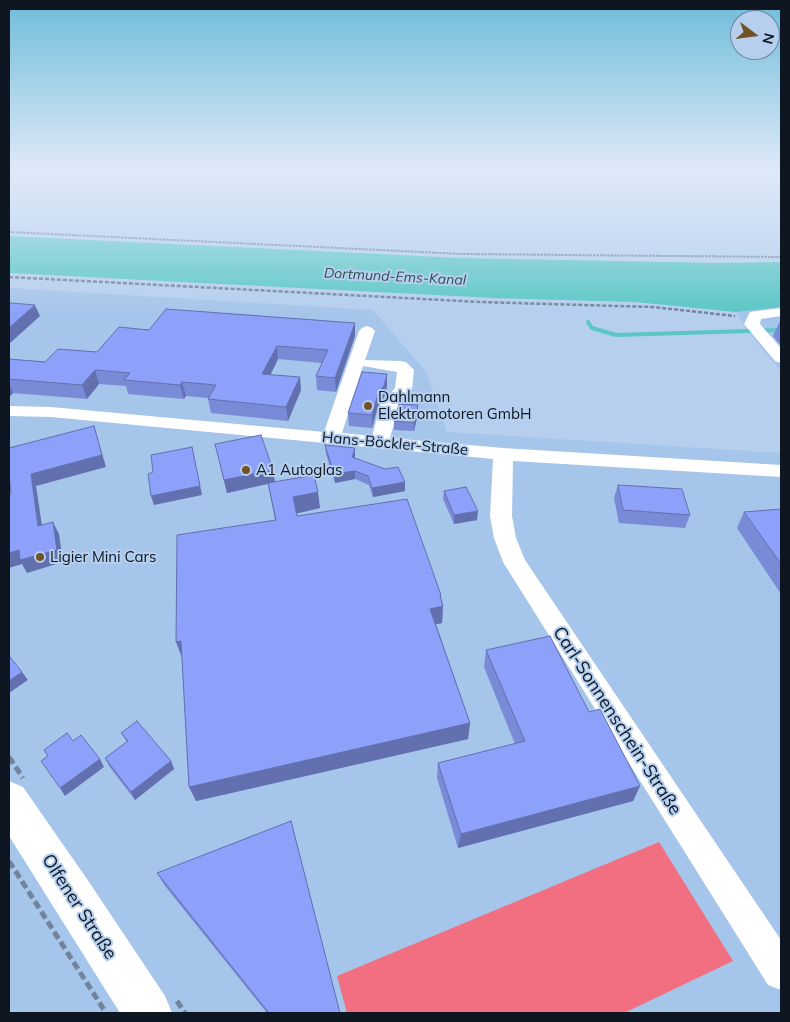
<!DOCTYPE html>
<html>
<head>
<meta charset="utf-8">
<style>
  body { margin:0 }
  #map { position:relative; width:790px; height:1022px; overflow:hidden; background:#b6cfef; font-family:Mulish,sans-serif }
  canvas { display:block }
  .frame { position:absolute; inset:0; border:10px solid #0d1621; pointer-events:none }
  .north { position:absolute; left:730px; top:10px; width:50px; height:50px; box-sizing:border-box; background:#b6cfef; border:1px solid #72859d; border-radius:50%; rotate:105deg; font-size:14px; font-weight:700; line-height:20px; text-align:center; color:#0d1621 }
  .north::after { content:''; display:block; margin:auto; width:18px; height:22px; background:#725328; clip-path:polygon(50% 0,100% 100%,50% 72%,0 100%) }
</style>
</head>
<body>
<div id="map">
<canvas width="790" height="1022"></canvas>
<div class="frame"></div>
<div class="north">N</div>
</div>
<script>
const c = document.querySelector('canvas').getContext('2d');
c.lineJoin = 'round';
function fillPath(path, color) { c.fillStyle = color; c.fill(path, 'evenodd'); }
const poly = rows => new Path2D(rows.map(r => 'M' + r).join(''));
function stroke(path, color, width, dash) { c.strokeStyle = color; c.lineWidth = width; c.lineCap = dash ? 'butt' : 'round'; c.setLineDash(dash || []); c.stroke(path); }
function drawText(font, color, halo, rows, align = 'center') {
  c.font = font + ' Mulish,sans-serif'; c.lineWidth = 4; c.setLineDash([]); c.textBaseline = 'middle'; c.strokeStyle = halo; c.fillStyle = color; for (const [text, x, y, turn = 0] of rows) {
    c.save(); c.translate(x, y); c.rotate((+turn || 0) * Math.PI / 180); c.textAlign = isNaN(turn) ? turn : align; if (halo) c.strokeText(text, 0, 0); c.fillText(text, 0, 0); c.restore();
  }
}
const built = poly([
  [9,288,373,310,426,372,447,432,781,453,781,1013,9,1013],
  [781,307,781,371,748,332,736,312]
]);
const green = poly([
  [659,842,733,961,624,1013,347,1013,337,976]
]);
const water = poly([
  [9,236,461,258,718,263,781,262,781,307,736,312,635,302,493,298,9,273]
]);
const stream = poly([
  [588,322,592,328,616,335,781,330]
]);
const pathFar2 = poly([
  [9,232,462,254,781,257]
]);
const pathFar1 = poly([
  [9,277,480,302,653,307,735,316]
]);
const path = poly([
  [9,757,23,778],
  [9,861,106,1013],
  [177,1001,185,1013]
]);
const minor = poly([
  [781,308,781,316,761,319,760,324,781,348,781,363,775,361,744,324,750,312,781,308],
  [367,326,372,328,375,331,365,360,400,361,406,362,414,370,412,389,399,405,390,438,503,448,781,465,781,477,513,461,512,516,516,538,525,560,781,940,781,990,768,985,503,562,494,538,490,516,493,459,51,417,9,416,9,406,51,407,324,432,359,331,362,328,367,326],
  [363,366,397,372,395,388,381,404,372,436,342,433,363,366]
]);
const major = poly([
  [9,781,23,787,87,879,165,996,172,1013,120,1013,9,836,9,781]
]);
const wall = poly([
  [780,321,781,321,781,346,773,336],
  [149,330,355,336,336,392,317,390,316,376,322,363,278,359,270,375,301,390,288,421,211,413,208,399,208,398,186,396,184,399,128,394,126,386,99,384,87,399,13,393,9,397,9,359,45,362,97,352],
  [387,386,384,398,379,403,372,428,349,426,348,413],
  [418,405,418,413,414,431,394,430,394,421],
  [215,444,275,482,320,508,296,513,297,516,441,595,441,600,443,606,442,623,436,624,470,723,468,739,196,801,275,520,268,484,227,493],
  [325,445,355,456,355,458,405,491,373,497,369,485,355,479,335,483,326,454],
  [618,485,690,515,685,528,619,523,614,498],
  [444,491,477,520,454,524,443,499],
  [781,509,781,594,737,528,744,512],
  [486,650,589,712,640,786,633,801,458,848,437,778,438,763,515,744,484,667],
  [121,733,171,761,174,769,135,800,109,766,105,758,127,742],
  [291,821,340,1013,267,1013,165,886,157,873]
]);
const shadedWall = poly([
  [35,305,40,316,9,344,9,328],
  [355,323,355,336,336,392,335,378],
  [277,346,278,359,264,388,262,374],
  [95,370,99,384,87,399,82,385],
  [387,374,387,386,384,398,379,403,372,428,372,415,379,391],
  [300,377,301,390,288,421,286,407],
  [182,382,186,396,184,399,180,385],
  [9,383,13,393,9,397],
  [418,405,418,413,414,431,414,423],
  [94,426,106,467,36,486,44,539,38,526,31,474],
  [355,448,355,456,352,466,352,457],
  [194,456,202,495,154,505,151,496],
  [273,470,275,482,227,493,224,480],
  [355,471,355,479,335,483,334,474],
  [405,482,405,491,373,497,372,488],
  [318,492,320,508,295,514,293,497],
  [478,511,477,520,454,524,454,515],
  [53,522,59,534,63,562,27,573,22,564,9,568,9,553],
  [440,595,441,595,440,607,443,606,442,623,429,626,430,609],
  [181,641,182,658,176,642],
  [22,672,28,680,9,693,9,681],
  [470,723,468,739,196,801,189,787],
  [100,759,104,767,65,796,60,788],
  [171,761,174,769,135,800,131,792],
  [640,786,633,801,458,848,461,834]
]);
const building = poly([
  [11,303,35,305,9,328,9,305,11,303],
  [166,309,355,323,335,378,316,376,328,350,277,346,262,374,300,377,286,407,208,399,216,385,182,382,180,385,124,380,130,373,95,370,82,385,9,379,9,359,45,362,58,349,97,352,119,327,149,330,166,309],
  [362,372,387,374,384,386,379,391,372,415,348,413,362,372],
  [399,404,418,405,414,423,394,421,399,404],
  [94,426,102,455,31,474,38,526,53,522,57,550,20,560,19,550,9,553,9,495,11,494,9,473,9,448,94,426],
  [261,435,273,470,224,480,215,444,261,435],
  [325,445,355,448,352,457,385,469,398,467,405,482,372,488,368,476,355,471,334,474,325,445],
  [192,447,200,486,151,496,148,474,153,472,151,455,192,447],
  [314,475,318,492,293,497,297,516,407,499,441,595,440,595,443,606,430,609,470,723,189,787,181,641,176,642,177,535,276,520,268,483,314,475],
  [618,485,682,489,690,515,623,510,618,485],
  [466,487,478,511,454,515,444,491,466,487],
  [781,509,781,564,744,512,781,509],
  [550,636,589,712,600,709,640,786,461,834,438,763,525,741,486,650,550,636],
  [10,657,22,672,9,681,9,658,10,657],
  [137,721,171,761,131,792,105,758,128,741,121,733,137,721],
  [67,733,73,741,81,735,100,759,60,788,41,761,48,756,44,750,67,733],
  [291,821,340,1013,269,1013,157,873,291,821]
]);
const markers = [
  [368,406,5,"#725328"],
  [246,470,5,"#725328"],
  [40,557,5,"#725328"]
];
const farWaternames = [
  ["Dortmund-Ems-Kanal",395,277,3]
];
const poiNames = [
  ["Dahlmann",378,397],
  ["Elektromotoren GmbH",378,414],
  ["A1 Autoglas",256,470],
  ["Ligier Mini Cars",50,557]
];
const streetNames = [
  ["Hans-Böckler-Straße",395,444,5]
];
const nearStreetnames = [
  ["Carl-Sonnenschein-Straße",617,721,57],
  ["Olfener Straße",79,907,57]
];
fillPath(built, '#a6c5ea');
fillPath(green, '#f26f81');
fillPath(water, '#5ac7c5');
stroke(stream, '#5ac7c5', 4);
stroke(pathFar2, '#72849c', 2, [2.5, 1]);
stroke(pathFar1, '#72849c', 2.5, [4, 2]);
stroke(path, '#72849c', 5, [8, 4]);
fillPath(minor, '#fff');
fillPath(major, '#fff');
fillPath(wall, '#798ad7');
fillPath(shadedWall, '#6370af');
fillPath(building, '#8da0fa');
stroke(building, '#6370af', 1);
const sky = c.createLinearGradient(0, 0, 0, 314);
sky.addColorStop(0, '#6fbcda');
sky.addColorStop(0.54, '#dee9f8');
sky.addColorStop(1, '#dee9f800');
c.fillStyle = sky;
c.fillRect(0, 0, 790, 314);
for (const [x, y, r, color] of markers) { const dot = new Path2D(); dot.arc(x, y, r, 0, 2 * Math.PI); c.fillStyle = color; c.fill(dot); stroke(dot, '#b6cfef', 2); }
drawText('italic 14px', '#2e4f4f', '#b6cfef', farWaternames);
drawText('15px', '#0d1621', '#b6cfef', poiNames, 'left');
drawText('15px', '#0d1621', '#b6cfef', streetNames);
drawText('18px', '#0d1621', '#b6cfef', nearStreetnames);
</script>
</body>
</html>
